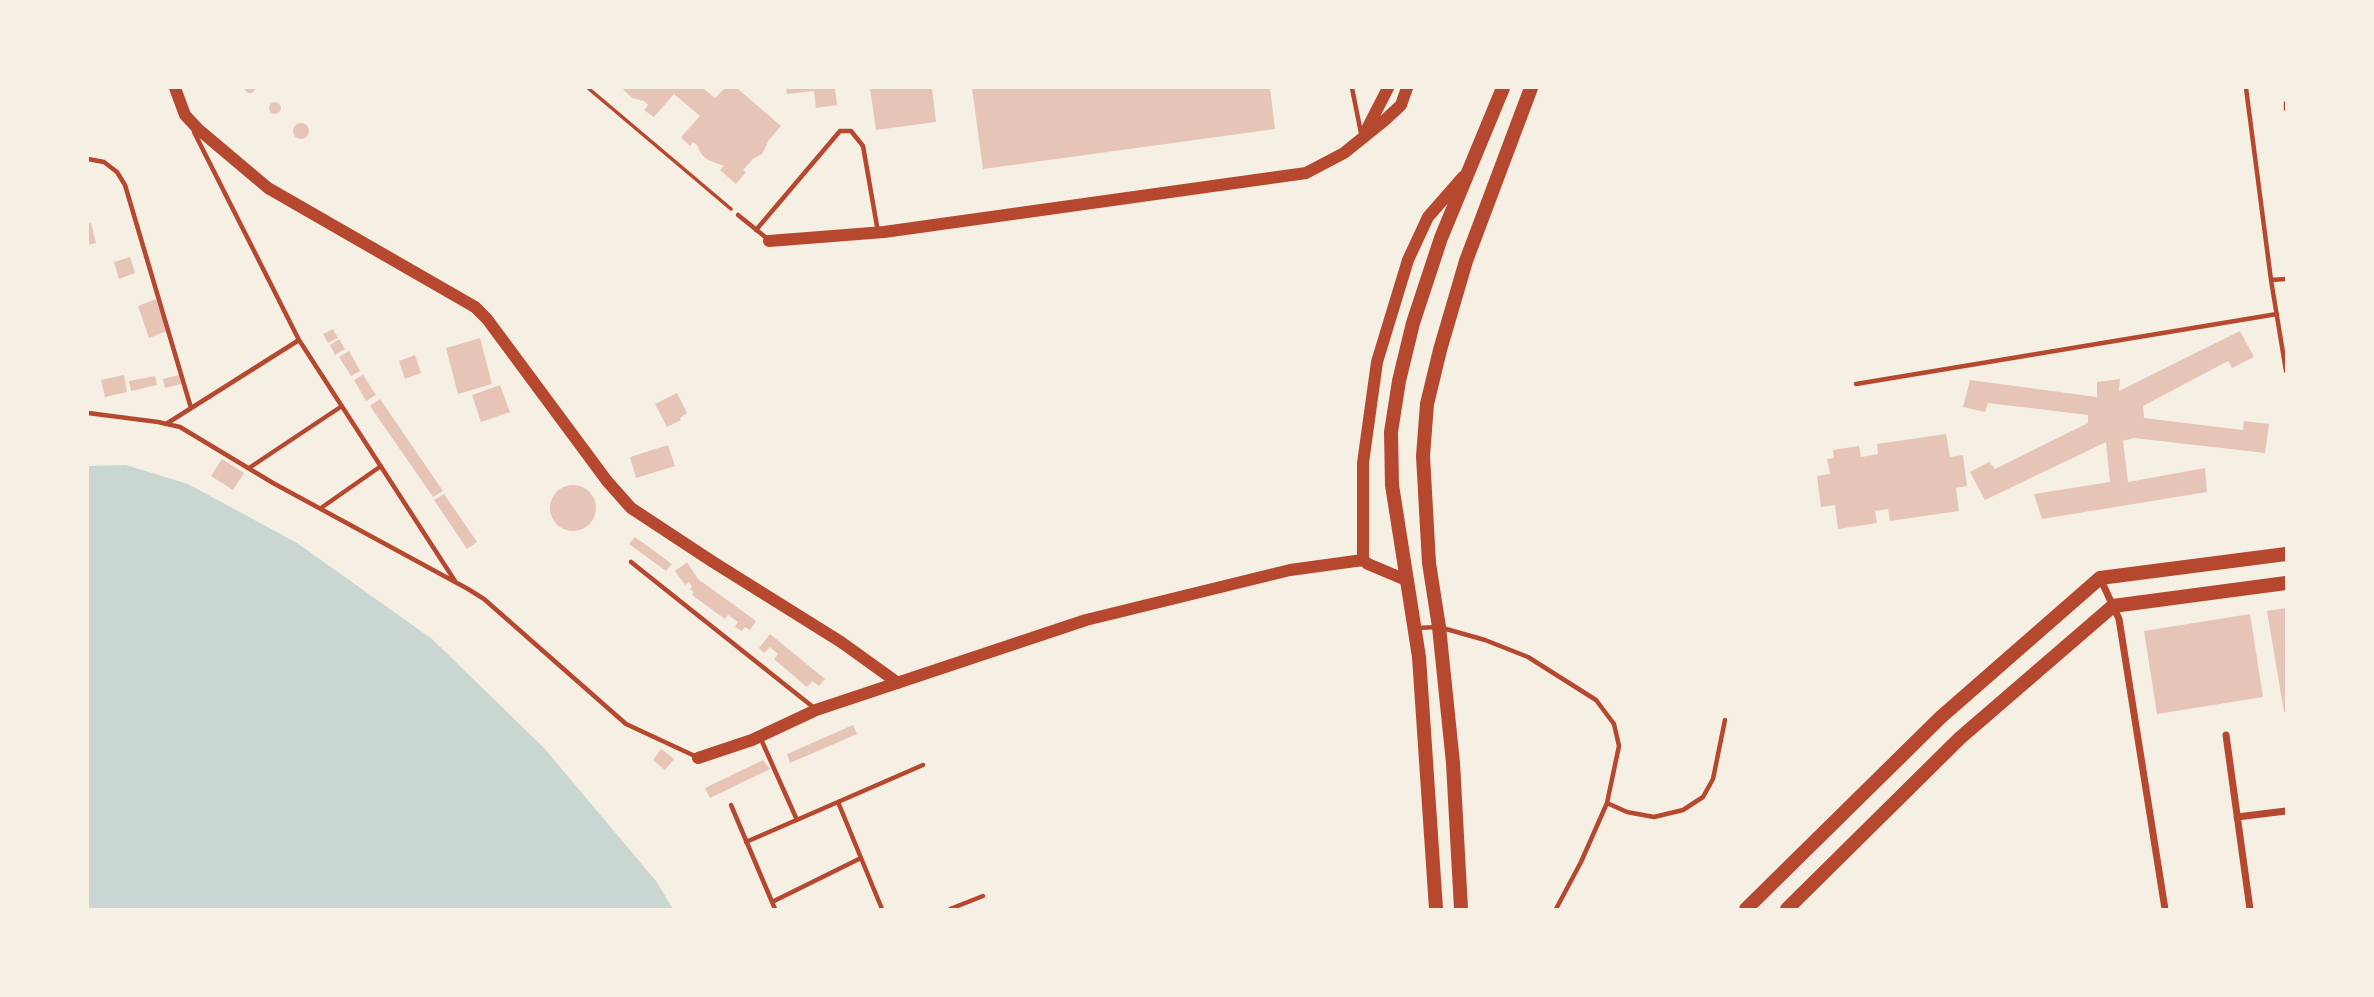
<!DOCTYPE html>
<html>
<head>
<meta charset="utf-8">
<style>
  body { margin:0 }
  #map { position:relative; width:2374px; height:997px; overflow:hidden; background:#f6efe4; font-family:"Source Serif 4",serif }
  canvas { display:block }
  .frame { position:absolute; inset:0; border:89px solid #f6efe4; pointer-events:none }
</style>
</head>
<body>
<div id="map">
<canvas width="2374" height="997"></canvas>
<div class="frame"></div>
</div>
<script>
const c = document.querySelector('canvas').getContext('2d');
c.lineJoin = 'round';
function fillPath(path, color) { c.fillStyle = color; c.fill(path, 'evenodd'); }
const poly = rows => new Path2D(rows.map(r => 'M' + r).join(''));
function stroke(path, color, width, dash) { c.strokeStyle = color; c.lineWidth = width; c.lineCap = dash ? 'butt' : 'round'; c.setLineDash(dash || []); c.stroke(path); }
const water = poly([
  [126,465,188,484,297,543,432,639,544,748,656,881,673,909,88,909,88,466]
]);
const building = poly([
  [243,88,257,88,252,93,248,93],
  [622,88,703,88,715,98,725,88,737,88,781,126,769,140,762,154,753,159,743,170,746,172,736,184,720,170,724,166,708,160,702,155,697,145,693,142,690,146,681,137,700,116,674,94,654,117,644,110,648,105,644,101,632,98],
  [786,88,835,88,837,105,816,108,814,91,787,94],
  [870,88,932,88,936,122,876,130],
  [972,88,1270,88,1275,129,983,169],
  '269 108a6 6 0 1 1 12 0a6 6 0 1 1-12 0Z',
  '293 131a8 8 0 1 1 16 0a8 8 0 1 1-16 0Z',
  [91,223,96,243,88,245,88,224],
  [130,257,135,273,119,279,114,262],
  [156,299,167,331,149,338,138,306],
  [333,329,338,338,328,343,323,334],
  [2240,331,2254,357,2232,368,2228,361,2143,406,2144,418,2243,430,2244,421,2269,424,2265,453,2134,438,2123,441,2128,482,2205,468,2207,492,2042,519,2034,494,2110,482,2106,442,1985,500,1970,472,1989,462,1995,469,2088,423,2088,415,1988,403,1985,412,1963,407,1970,380,2097,397,2097,382,2120,379,2119,391],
  [480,338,492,384,458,394,446,348],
  [339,339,345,349,335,355,330,345],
  [349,351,360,371,351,376,339,357],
  [415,355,421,373,405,379,399,361],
  [124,375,127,392,105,397,101,380],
  [179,375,181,384,165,388,163,379],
  [363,375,376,395,366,401,354,380],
  [155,376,157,385,131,391,129,381],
  [500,385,510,412,481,422,472,395],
  [677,393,687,413,680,418,681,420,667,427,655,404],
  [380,399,443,491,433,497,370,406],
  [1946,434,1950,457,1963,455,1967,486,1956,488,1959,511,1890,521,1888,509,1875,511,1877,523,1838,529,1835,505,1821,507,1817,476,1830,474,1827,459,1834,458,1833,450,1859,446,1861,457,1878,454,1877,444],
  [668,445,675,466,636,478,630,457],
  [222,459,244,473,233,490,211,476],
  '550 508a23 23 0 1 1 46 0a23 23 0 1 1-46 0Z',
  [444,494,477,542,467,549,434,500],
  [635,537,672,564,666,571,629,544],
  [687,562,698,579,756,621,750,630,745,627,742,631,735,627,738,622,728,615,725,619,692,595,694,592,690,589,692,587,689,582,685,585,675,571],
  [2286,608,2286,712,2284,712,2267,611],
  [2250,614,2263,697,2157,714,2144,631],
  [770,634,825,679,819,686,812,681,807,687,774,659,778,654,770,647,764,653,759,648],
  [853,725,857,734,790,763,787,754],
  [661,749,674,759,665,770,653,760],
  [763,760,770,769,710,798,705,788]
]);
const path = poly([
  [588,88,731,209]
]);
const service = poly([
  [1352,88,1361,133],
  [2246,88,2271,280,2286,371],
  [2286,103,2286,109],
  [194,132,299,340,455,581],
  [88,159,104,162,117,172,125,185,191,408],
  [738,215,769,240],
  [756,230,840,131,851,131,863,146,878,232],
  [2271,280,2286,279],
  [1856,384,2277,314],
  [88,413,158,422,180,427,273,483,468,589,484,599,626,724,697,757],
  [166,424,299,340],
  [249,468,342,406],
  [321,508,381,466],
  [631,562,813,707],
  [1416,628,1439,627,1485,640,1528,657,1596,700,1614,724,1619,746,1607,803,1581,862,1556,909],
  [760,737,797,820],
  [838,802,882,909],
  [1607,803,1627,812,1654,817,1683,810,1703,797,1713,779,1725,720],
  [731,805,775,909],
  [746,842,923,765],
  [772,902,861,858],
  [950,909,983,896]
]);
const minor = poly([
  [2100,578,2119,619,2165,909],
  [2226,735,2250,909],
  [2237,817,2286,811]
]);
const tertiary = poly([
  [175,88,185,115,198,129,268,188,475,307,487,319,607,481,631,508,713,562,841,642,898,683],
  [1366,131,1388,88],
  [769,241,884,232,1306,173,1344,153,1385,120,1401,105,1407,88],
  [1406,580,1368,564,1363,560,1363,463,1377,362,1408,260,1428,217,1463,177],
  [698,758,752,740,816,710,1086,620,1290,570,1363,560]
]);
const secondary = poly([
  [1746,909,1941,717,2100,578,2286,554],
  [1787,909,1960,738,2113,606,2286,583]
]);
const primary = poly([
  [1436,909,1419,657,1392,485,1391,432,1399,381,1413,323,1441,238,1503,88],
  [1461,909,1453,763,1439,627,1429,563,1423,456,1427,404,1440,350,1466,261,1531,88]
]);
fillPath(water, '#c9d6d2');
fillPath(building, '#e6c5b7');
stroke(path, '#b5482f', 3.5);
stroke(service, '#b5482f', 4.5);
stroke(minor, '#b5482f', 7);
stroke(tertiary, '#b5482f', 12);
stroke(secondary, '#b5482f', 14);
stroke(primary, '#b5482f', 14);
</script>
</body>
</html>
